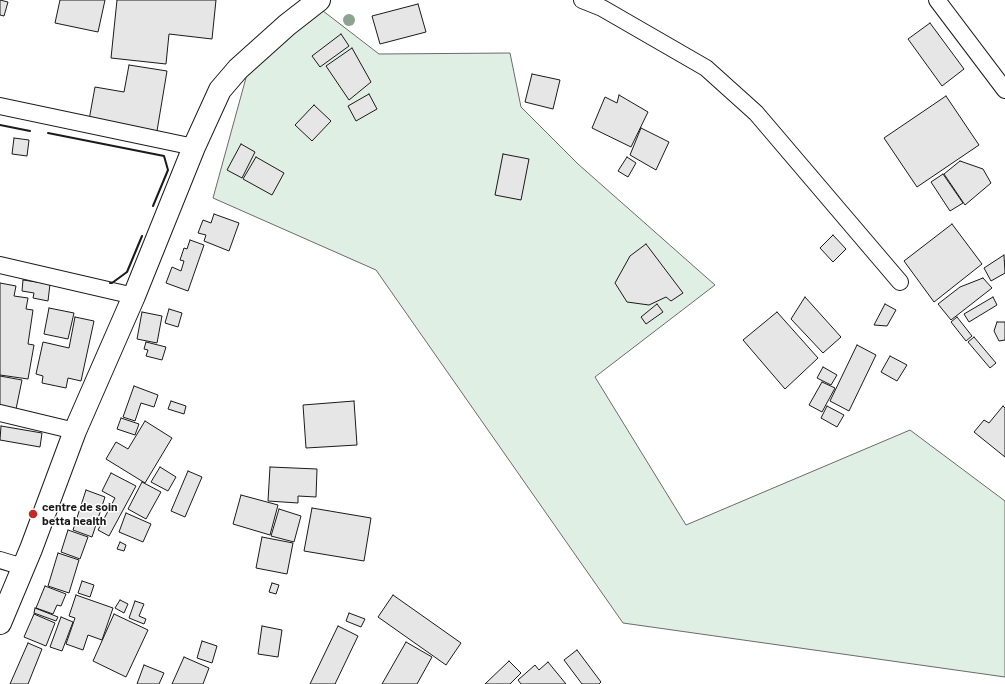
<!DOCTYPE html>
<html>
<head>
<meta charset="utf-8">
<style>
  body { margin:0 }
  canvas { display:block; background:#fff }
</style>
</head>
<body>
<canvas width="1005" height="684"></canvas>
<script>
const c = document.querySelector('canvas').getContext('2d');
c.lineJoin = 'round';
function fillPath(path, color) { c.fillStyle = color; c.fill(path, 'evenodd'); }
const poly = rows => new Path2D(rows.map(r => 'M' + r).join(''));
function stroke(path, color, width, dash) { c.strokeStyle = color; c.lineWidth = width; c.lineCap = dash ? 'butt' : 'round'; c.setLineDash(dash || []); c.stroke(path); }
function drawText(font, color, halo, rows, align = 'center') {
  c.font = font + ' Barlow,sans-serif'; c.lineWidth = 3; c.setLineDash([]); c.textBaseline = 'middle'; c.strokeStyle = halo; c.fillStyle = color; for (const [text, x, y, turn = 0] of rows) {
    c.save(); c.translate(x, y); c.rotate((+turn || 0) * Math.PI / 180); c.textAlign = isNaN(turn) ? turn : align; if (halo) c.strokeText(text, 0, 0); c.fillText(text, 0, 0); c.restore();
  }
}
const green = poly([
  [314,4,379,54,510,53,521,107,578,164,715,285,595,377,686,525,910,430,1005,501,1005,677,623,623,376,270,213,198,255,45,314,4]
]);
const building = poly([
  [0,0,8,2,4,16,0,15,0,0],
  [60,0,105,0,98,32,55,23,60,0],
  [117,0,216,0,212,39,169,34,166,64,111,58,117,0],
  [418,4,426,32,380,44,372,16,418,4],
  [930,23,964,69,942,86,908,39,930,23],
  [341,34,349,46,320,67,312,56,341,34],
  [352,48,371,82,349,100,326,66,352,48],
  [129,65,167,71,157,131,89,120,95,87,124,92,129,65],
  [532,74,560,80,553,109,525,102,532,74],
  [369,94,377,109,356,121,348,106,369,94],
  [619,95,648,112,631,147,592,128,605,97,617,103,619,95],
  [946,96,979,145,917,187,884,138,946,96],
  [314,105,331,121,312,141,295,125,314,105],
  [641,128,669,142,656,170,630,155,641,128],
  [14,138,29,140,27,156,12,154,14,138],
  [241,144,255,152,242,178,227,170,241,144],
  [503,154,529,159,521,200,495,195,503,154],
  [256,157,284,173,272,195,243,179,256,157],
  [627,157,636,163,628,177,618,171,627,157],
  [960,161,983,169,991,183,965,205,944,174,960,161],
  [943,174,963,203,950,211,931,182,943,174],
  [214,214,239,223,229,251,204,241,206,235,198,233,203,220,211,223,214,214],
  [952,224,982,264,934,302,904,261,952,224],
  [833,235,846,249,833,262,820,248,833,235],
  [190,240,204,245,188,291,166,283,172,267,181,271,184,261,180,260,184,248,187,249,190,240],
  [646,244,683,293,671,301,666,297,649,305,627,302,615,283,630,256,646,244],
  [1004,255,1005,273,991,281,984,268,1004,255],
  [983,278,992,288,951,320,938,304,960,287,983,278],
  [23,280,50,284,48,301,33,298,34,293,22,291,23,280],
  [0,283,16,286,14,296,28,298,26,309,33,310,28,344,34,345,28,379,0,375,0,283],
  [805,297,841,337,823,353,791,319,805,297],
  [993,297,997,305,969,322,964,314,993,297],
  [657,304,663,312,646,324,641,317,657,304],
  [885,304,896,310,887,326,874,325,885,304],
  [49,308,74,313,68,339,44,334,49,308],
  [169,309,182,313,178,327,165,323,169,309],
  [142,312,162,316,157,343,137,339,142,312],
  [777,312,818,358,785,389,743,340,777,312],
  [75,317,94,321,81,381,68,378,66,388,42,383,43,376,36,374,43,342,69,348,75,317],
  [957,317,972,336,966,341,951,322,957,317],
  [997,322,1005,322,1005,340,999,341,994,331,997,322],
  [974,337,996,363,990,368,968,342,974,337],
  [146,342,166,347,162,360,146,356,148,350,144,349,146,342],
  [857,345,876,355,849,411,830,401,857,345],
  [890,356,907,365,897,381,881,372,890,356],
  [823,367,837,375,831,385,817,378,823,367],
  [0,376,22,380,15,414,0,410,0,376],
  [822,382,835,388,822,412,809,405,822,382],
  [134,386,158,395,154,407,141,403,135,421,123,417,134,386],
  [171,401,186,406,184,414,168,409,171,401],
  [354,401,357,445,306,448,303,405,354,401],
  [827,406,844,415,837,427,821,418,827,406],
  [1003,406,1005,408,1005,457,974,432,984,420,989,423,1003,406],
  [121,418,139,424,135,435,117,429,121,418],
  [145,421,172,438,145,483,106,459,116,442,128,449,145,421],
  [1,426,42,433,40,447,0,440,1,426],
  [160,467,176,477,168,491,151,482,160,467],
  [270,467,317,469,316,497,298,496,298,503,268,501,270,467],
  [188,471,202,477,185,517,171,511,188,471],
  [111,473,136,486,109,536,98,530,115,498,102,491,111,473],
  [142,482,161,492,146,519,128,509,142,482],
  [86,490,105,497,92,537,73,530,86,490],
  [241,495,278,505,270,535,233,524,241,495],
  [312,508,371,518,364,561,304,551,312,508],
  [279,509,301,516,294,542,271,536,279,509],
  [126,513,151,524,143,542,119,532,126,513],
  [68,530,88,537,80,559,61,552,68,530],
  [262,537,293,543,287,574,256,568,262,537],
  [120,542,126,545,124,551,117,549,120,542],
  [58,553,79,560,69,593,48,586,58,553],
  [82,581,94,585,90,597,78,593,82,581],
  [272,583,279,585,276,594,269,592,272,583],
  [45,586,66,594,61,606,57,605,53,614,36,608,45,586],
  [76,595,113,608,102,640,88,635,83,650,66,644,75,618,69,616,76,595],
  [393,595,461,643,446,665,378,617,393,595],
  [120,600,128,604,124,613,115,608,120,600],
  [135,601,144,604,139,616,146,619,144,624,129,618,135,601],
  [35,608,58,617,56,621,34,613,35,608],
  [349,613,365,619,361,627,346,621,349,613],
  [34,614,55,623,46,646,24,637,34,614],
  [114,614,148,630,126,677,93,661,114,614],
  [61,617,73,622,62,651,50,647,61,617],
  [262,626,282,630,278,657,258,654,262,626],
  [338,626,358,636,335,684,310,684,338,626],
  [202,641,217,646,212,663,197,658,202,641],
  [406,642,432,657,417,684,382,684,406,642],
  [28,643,42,649,28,684,10,684,28,643],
  [577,650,601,682,599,684,582,684,564,660,577,650],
  [184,657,209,668,203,684,172,684,184,657],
  [509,661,521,673,510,684,485,684,509,661],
  [548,662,566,684,521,684,518,680,535,665,539,670,548,662],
  [144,665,164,673,159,684,137,684,144,665]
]);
const street = poly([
  [582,0,602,8,706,68,756,113,900,282],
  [937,0,1005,90],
  [0,106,194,147],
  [0,265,134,296],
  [0,413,75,431],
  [0,560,23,567]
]);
const secondary = poly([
  [0,623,31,549,75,431,134,296,194,147,220,90,238,69,287,25,319,0]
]);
const wall = poly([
  [0,125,30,131],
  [48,133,164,156,168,170,153,206],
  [110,283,112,283,127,272,142,236]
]);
const trees = [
  [349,20]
];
const markers = [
  [33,514,5,"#c62828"]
];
const poiNames = [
  ["centre de soin",42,507],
  ["betta health",42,521]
];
fillPath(green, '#e0efe3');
stroke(green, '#6a6a6a', 1);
fillPath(building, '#e6e6e6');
stroke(building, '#1a1a1a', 1);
stroke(street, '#1a1a1a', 18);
stroke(secondary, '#1a1a1a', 24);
stroke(street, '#fff', 16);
stroke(secondary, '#fff', 22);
stroke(wall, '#1a1a1a', 2);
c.fillStyle = '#8aa48f';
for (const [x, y] of trees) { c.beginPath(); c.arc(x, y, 6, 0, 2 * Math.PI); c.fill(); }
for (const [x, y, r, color] of markers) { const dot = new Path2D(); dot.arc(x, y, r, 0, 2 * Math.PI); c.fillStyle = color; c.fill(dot); stroke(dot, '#fff', 1.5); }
drawText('bold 12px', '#1a1a1a', '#fff', poiNames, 'left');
</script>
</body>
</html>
